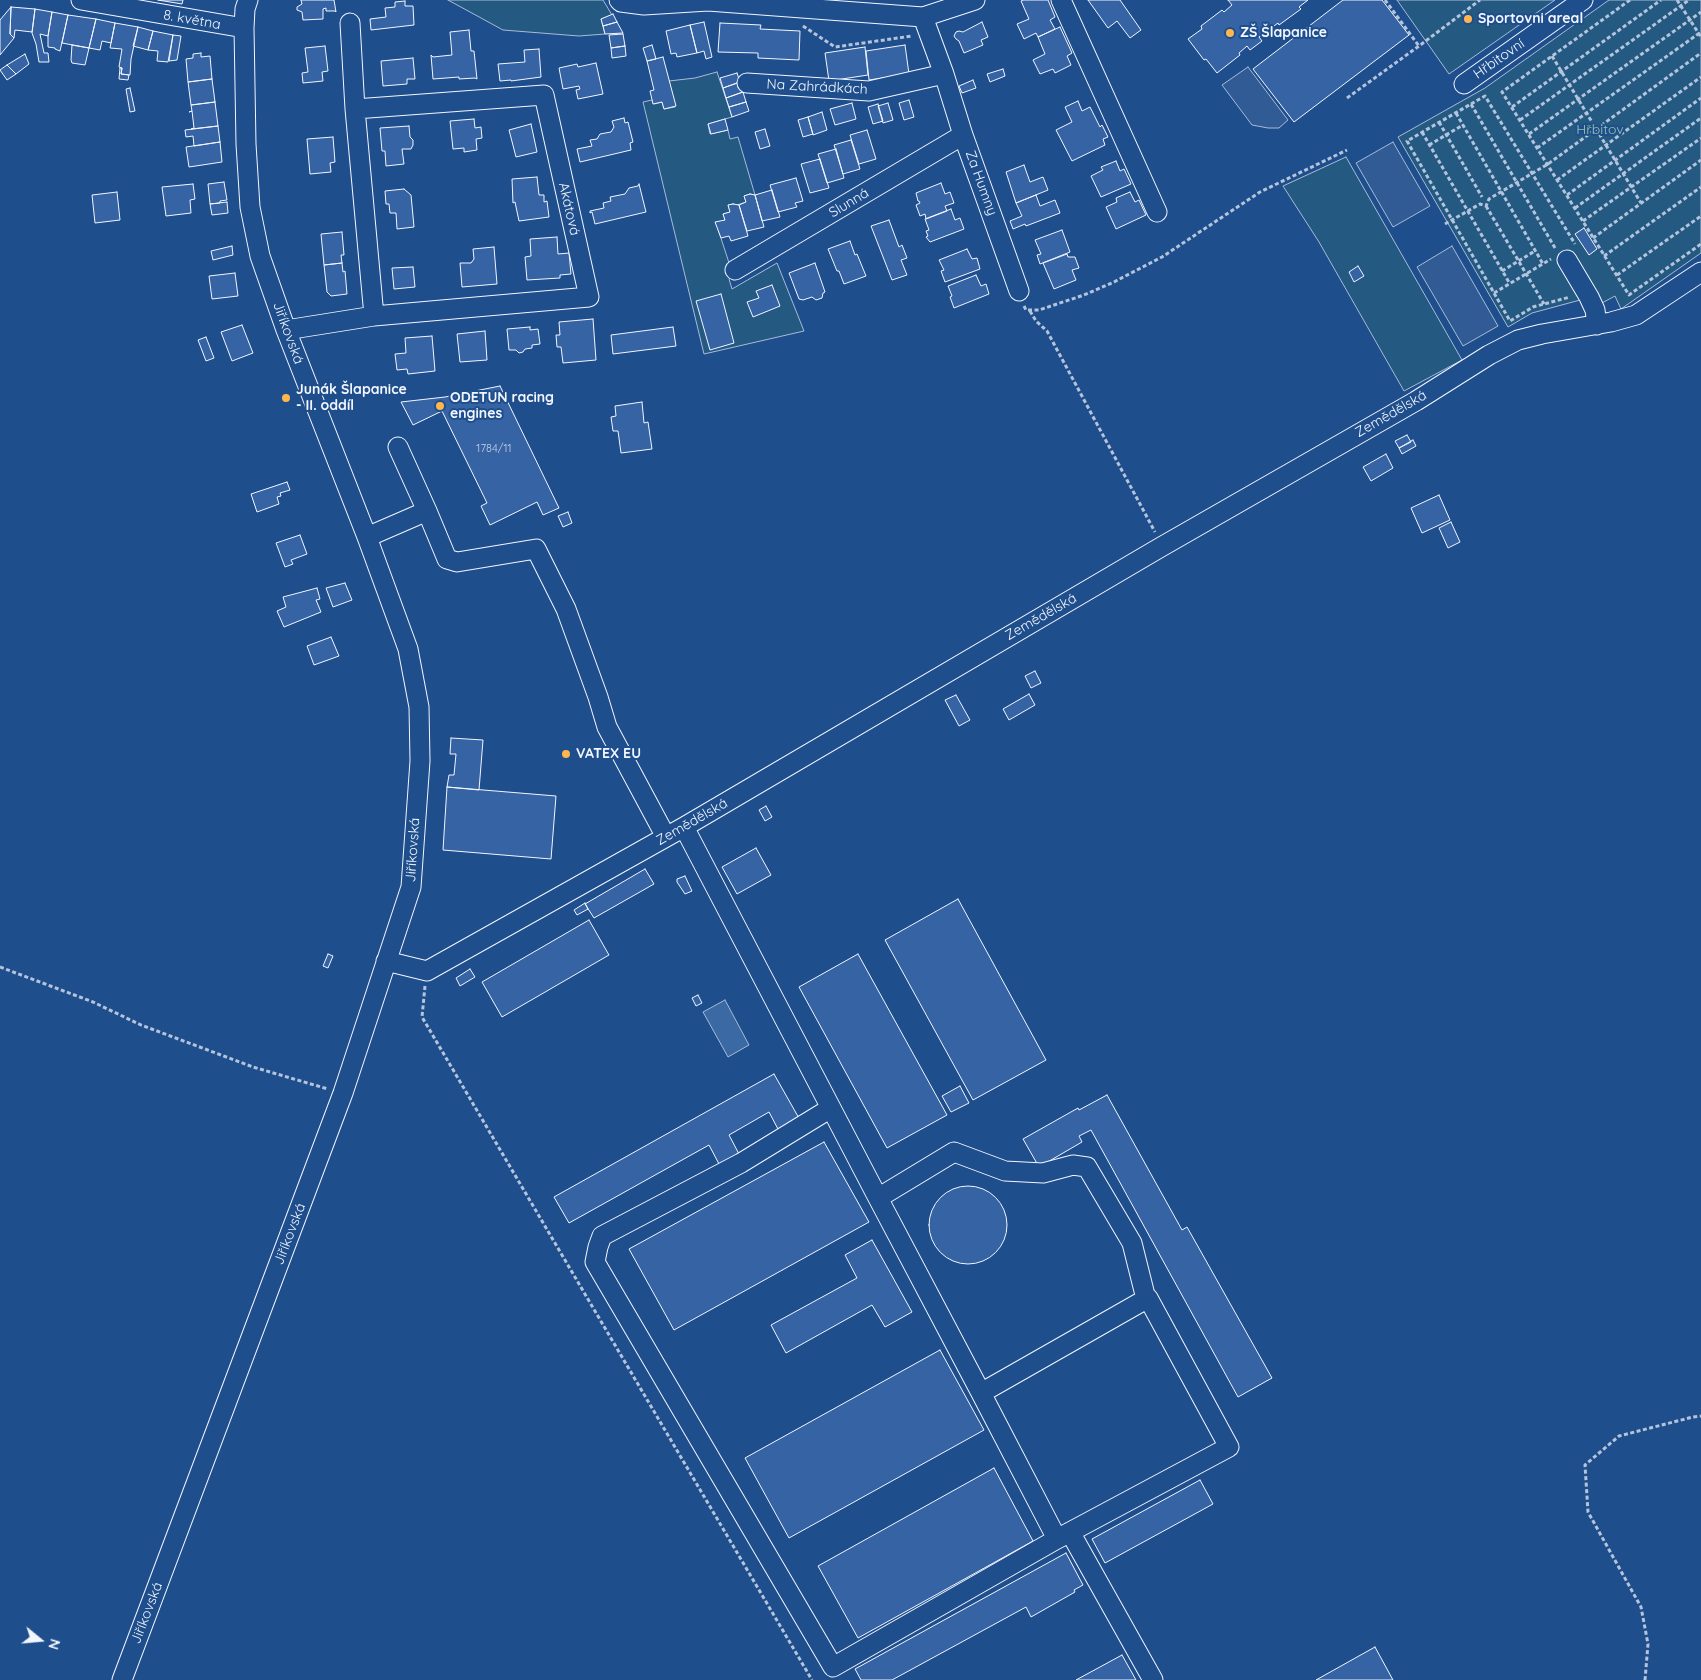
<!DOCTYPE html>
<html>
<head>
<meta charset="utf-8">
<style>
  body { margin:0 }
  #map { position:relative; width:1701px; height:1680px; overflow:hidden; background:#1f4e8c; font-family:Quicksand,sans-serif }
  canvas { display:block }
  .north { position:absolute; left:15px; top:1615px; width:50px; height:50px; -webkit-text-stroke:4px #1f4e8c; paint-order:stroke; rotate:107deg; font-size:14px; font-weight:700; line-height:20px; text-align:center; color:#f2f6ff }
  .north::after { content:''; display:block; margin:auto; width:18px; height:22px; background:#f2f6ff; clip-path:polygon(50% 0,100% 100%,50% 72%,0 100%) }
</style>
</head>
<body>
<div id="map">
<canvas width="1701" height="1680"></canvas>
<div class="north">N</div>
</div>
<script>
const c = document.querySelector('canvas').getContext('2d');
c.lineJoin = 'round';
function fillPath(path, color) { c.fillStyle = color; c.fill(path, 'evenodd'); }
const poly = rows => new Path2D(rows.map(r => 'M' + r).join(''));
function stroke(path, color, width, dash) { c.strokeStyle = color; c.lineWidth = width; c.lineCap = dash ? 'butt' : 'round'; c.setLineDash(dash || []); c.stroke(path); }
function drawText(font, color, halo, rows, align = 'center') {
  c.font = font + ' Quicksand,sans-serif'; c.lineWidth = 4; c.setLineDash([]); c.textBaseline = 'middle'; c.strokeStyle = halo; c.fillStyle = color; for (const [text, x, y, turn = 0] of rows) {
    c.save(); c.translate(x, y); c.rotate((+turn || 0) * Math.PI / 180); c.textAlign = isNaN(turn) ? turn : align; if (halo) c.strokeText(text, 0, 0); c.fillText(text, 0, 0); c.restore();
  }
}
const green = poly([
  [448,0,603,0,612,15,601,19,605,34,579,36,503,30,448,0],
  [1397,0,1555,0,1449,74,1397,0],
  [1609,0,1701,0,1701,253,1621,309,1615,296,1600,304,1595,296,1532,313,1508,327,1398,137,1485,88,1609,0],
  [717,72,732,117,708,124,710,134,728,130,730,139,738,137,755,195,750,194,744,196,746,202,737,205,733,204,728,205,730,212,723,214,725,220,716,223,733,275,729,279,732,289,777,263,804,331,704,354,643,102,652,100,654,104,662,102,664,109,675,107,669,81,695,78,717,72],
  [1346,157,1462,360,1404,391,1319,242,1283,186,1346,157]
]);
const parking = poly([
  [1248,67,1288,120,1279,128,1268,128,1252,125,1222,85,1248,67],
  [1393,142,1430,206,1393,227,1356,163,1393,142],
  [1452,246,1498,326,1463,346,1417,267,1452,246]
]);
const water = poly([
  [725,1000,749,1045,728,1057,703,1012,725,1000]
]);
const building = poly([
  [158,0,183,0,182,4,158,0],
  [301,0,334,0,336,12,335,11,326,11,326,8,323,9,323,19,303,20,302,12,297,10,297,7,302,4,301,0],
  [1023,0,1048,0,1055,17,1050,20,1055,29,1038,37,1036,33,1024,39,1017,24,1029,19,1021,1,1023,0],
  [1088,0,1120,0,1141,30,1130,38,1117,21,1108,28,1088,0],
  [1228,0,1308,0,1299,7,1301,9,1279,25,1278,23,1259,37,1262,41,1250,50,1247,46,1239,53,1240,55,1217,73,1206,59,1204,60,1188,39,1202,29,1201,26,1222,10,1224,12,1232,5,1228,0],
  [1343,0,1382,0,1409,35,1294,122,1253,69,1343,0],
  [405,1,405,6,413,6,414,25,371,30,370,19,386,17,385,8,395,7,395,2,405,1],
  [11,7,10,34,14,38,0,55,0,20,11,7],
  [11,7,35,9,32,32,15,30,14,38,10,34,11,7],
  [35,9,52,12,48,36,40,34,44,53,48,53,49,62,39,62,36,44,32,33,35,9],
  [52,12,68,15,60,51,55,49,55,48,48,47,48,36,52,12],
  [613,14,617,22,603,26,601,19,613,14],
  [68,15,96,19,89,48,62,43,68,15],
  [96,19,115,23,111,43,102,41,100,50,89,48,96,19],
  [617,22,623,33,605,34,603,26,617,22],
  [704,22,712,57,706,59,704,51,697,53,690,25,704,22],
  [982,22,988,37,981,40,983,45,964,53,959,41,956,39,954,36,956,32,959,31,963,32,982,22],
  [115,23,138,27,131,59,130,75,121,74,122,68,119,67,122,49,110,48,115,23],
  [720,23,761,25,760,29,800,31,799,60,758,58,758,53,718,52,720,23],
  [690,25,697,53,677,57,676,53,671,54,666,31,690,25],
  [138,27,153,31,148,50,133,46,138,27],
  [1060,27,1072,53,1067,56,1071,65,1055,73,1053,69,1040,74,1033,60,1045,54,1038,37,1060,27],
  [469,30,471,51,474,51,477,79,475,78,459,79,459,77,433,79,431,55,433,57,452,55,450,32,469,30],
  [153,31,173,35,168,62,157,61,158,51,148,50,153,31],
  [623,34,625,46,611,48,609,35,623,34],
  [173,35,181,36,177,60,169,61,173,35],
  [72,45,89,48,85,65,72,63,71,60,72,45],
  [652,45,656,59,647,61,643,48,652,45],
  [905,45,909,74,869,80,866,51,905,45],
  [325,46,328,71,322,72,323,81,303,83,302,73,308,72,305,48,325,46],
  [625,46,626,56,612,58,611,48,625,46],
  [865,47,868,75,829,81,825,53,865,47],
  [539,49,541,77,511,81,511,80,500,81,498,64,525,62,524,50,539,49],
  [201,53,201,57,210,56,212,79,188,82,186,59,193,58,193,54,201,53],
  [25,54,29,64,16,74,7,65,25,54],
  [663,57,676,106,664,109,662,102,653,104,650,91,654,90,647,61,663,57],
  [413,58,415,79,407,79,407,84,383,86,381,61,413,58],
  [596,63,603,94,578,99,576,90,580,89,579,86,563,89,559,68,577,64,578,67,596,63],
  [7,65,16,74,7,80,0,70,7,65],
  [120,68,122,68,121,74,129,75,128,80,119,79,120,68],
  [1003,69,1005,76,990,82,987,74,1003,69],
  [737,73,740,82,723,88,720,78,737,73],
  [212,79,215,102,191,105,188,82,212,79],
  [973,80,976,88,962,93,959,86,973,80],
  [740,82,743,92,726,98,723,88,740,82],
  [130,88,135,111,130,112,126,89,130,88],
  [743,92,746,102,729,107,726,98,743,92],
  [909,100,914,117,904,120,899,103,909,100],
  [1078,101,1082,111,1090,107,1100,127,1102,125,1108,137,1103,139,1105,145,1072,161,1056,130,1072,122,1065,107,1078,101],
  [215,102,218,126,191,129,194,128,192,111,189,112,192,111,191,105,215,102],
  [746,102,749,111,732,117,729,107,746,102],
  [852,103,856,119,835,125,830,109,852,103],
  [888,103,893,120,883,123,878,106,888,103],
  [878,104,883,121,873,124,868,107,878,104],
  [822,112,827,130,813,135,808,117,822,112],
  [808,117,813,134,803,137,798,120,808,117],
  [624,118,625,123,628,122,633,142,630,143,631,150,580,162,577,149,592,146,590,140,597,139,600,134,611,132,614,127,612,121,624,118],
  [474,119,475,128,481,127,482,138,476,139,477,150,464,152,464,148,453,149,450,121,474,119],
  [725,119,728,130,711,134,708,124,725,119],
  [531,124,537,152,516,157,509,130,531,124],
  [218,126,220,142,194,146,193,136,186,137,185,130,218,126],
  [409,126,410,137,413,140,413,145,411,149,402,149,404,164,386,166,385,151,382,151,380,128,409,126],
  [765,129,770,146,760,149,755,132,765,129],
  [867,130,876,159,859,164,850,135,867,130],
  [333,137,335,162,330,163,331,172,310,174,307,139,333,137],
  [851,140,860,169,843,174,834,145,851,140],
  [220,142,222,162,189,167,186,147,220,142],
  [836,149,844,178,827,183,818,154,836,149],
  [820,159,829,188,810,193,801,164,820,159],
  [1116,161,1120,171,1124,169,1131,184,1101,197,1091,176,1103,170,1101,167,1116,161],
  [1024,165,1030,182,1043,177,1048,190,1016,203,1006,172,1024,165],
  [537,177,539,195,544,195,544,202,547,201,549,217,519,221,515,202,513,203,512,179,537,177],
  [796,178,803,201,795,203,797,207,778,212,770,185,796,178],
  [224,182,227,200,220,201,220,203,210,204,208,184,224,182],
  [941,183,945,194,950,192,954,203,945,206,947,211,926,219,925,214,920,216,916,205,920,203,919,201,918,201,916,193,941,183],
  [193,184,195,199,190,200,191,213,166,216,162,187,193,184],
  [639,184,646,212,595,224,592,212,590,213,590,211,604,208,603,203,611,201,610,197,625,194,629,188,638,186,639,184],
  [404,189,411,195,414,227,397,229,396,213,390,213,389,204,386,204,385,191,404,189],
  [772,190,780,217,762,221,755,195,772,190],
  [117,192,120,220,95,223,92,195,117,192],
  [1130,192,1135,202,1139,200,1146,215,1116,229,1106,207,1117,202,1116,198,1130,192],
  [750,194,755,195,764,227,747,231,739,205,746,202,744,196,750,194],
  [1036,195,1040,206,1055,200,1060,213,1026,226,1025,224,1013,229,1010,221,1022,216,1016,203,1036,195],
  [227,202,228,213,212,215,210,204,227,202],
  [733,204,739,205,748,236,731,241,729,236,721,238,715,222,725,220,723,214,730,212,728,205,733,204],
  [951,209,955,220,960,218,964,229,930,242,926,237,928,236,926,231,929,230,925,219,951,209],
  [889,220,899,247,902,245,907,258,901,260,907,275,892,280,871,226,889,220],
  [1584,228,1597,249,1589,255,1575,234,1584,228],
  [1062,230,1070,252,1040,264,1037,255,1041,254,1035,240,1062,230],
  [342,232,344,255,341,255,342,263,324,265,321,234,342,232],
  [557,237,558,254,569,253,571,274,560,275,560,278,527,280,525,257,531,256,530,239,557,237],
  [850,241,855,255,857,254,866,276,844,284,839,271,837,271,828,249,850,241],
  [232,246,233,255,213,260,211,251,232,246],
  [494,247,497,284,462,287,460,263,471,263,474,259,473,249,494,247],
  [967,249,972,259,977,258,980,269,945,282,941,271,944,270,939,260,967,249],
  [1067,254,1068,257,1075,257,1079,268,1072,270,1076,280,1054,289,1043,263,1067,254],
  [342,263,343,272,345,271,347,294,331,296,327,292,324,265,342,263],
  [815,263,825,292,823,293,822,298,816,300,812,297,803,300,799,299,789,273,815,263],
  [1358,266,1364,276,1354,282,1349,272,1358,266],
  [413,267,415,287,394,289,392,268,413,267],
  [235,273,238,296,212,299,209,276,235,273],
  [976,275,981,286,986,284,989,294,954,308,950,297,952,296,948,286,976,275],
  [772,285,780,306,753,317,747,302,759,298,756,291,772,285],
  [721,294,734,343,710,350,696,301,721,294],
  [593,319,596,360,563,363,561,347,557,347,556,335,560,335,559,322,593,319],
  [242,325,253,353,232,361,221,332,242,325],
  [530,327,530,330,538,329,540,344,532,345,532,348,525,349,523,352,519,353,516,350,509,350,507,329,530,327],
  [673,327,676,346,613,354,611,335,673,327],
  [485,331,487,360,460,362,457,334,485,331],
  [432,336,435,371,408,374,407,369,397,370,395,354,406,353,405,338,432,336],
  [206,337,214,358,206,361,198,340,206,337],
  [500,386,559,508,543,515,537,502,490,525,481,506,487,503,442,411,413,425,401,402,445,397,500,386],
  [642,402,644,423,648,422,652,449,621,453,618,431,613,431,611,417,616,416,615,406,642,402],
  [1407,435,1411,442,1399,448,1395,441,1407,435],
  [1413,440,1416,446,1402,454,1399,448,1413,440],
  [1386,454,1393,468,1371,481,1363,467,1386,454],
  [287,482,290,490,280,493,281,496,277,497,279,504,257,512,251,494,287,482],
  [1439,495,1450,520,1422,533,1411,508,1439,495],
  [568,512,572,523,563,527,558,516,568,512],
  [1451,522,1460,542,1448,548,1439,528,1451,522],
  [300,535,307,554,291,560,293,564,285,567,276,543,300,535],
  [345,583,352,600,333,607,326,588,345,583],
  [317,588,320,599,316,600,321,612,284,627,277,611,286,607,283,597,317,588],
  [331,637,339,656,314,665,307,646,331,637],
  [1035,671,1041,683,1031,688,1025,676,1035,671],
  [1029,694,1035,705,1009,720,1003,709,1029,694],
  [956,695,970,720,959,726,945,700,956,695],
  [451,738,483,740,479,790,447,787,449,775,454,775,456,754,450,754,451,738],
  [447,787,556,796,551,859,443,850,447,787],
  [766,806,772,817,765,821,759,810,766,806],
  [756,848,771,875,737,894,722,867,756,848],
  [645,869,654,884,594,918,585,904,645,869],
  [685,876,692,891,685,894,677,882,677,879,685,876],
  [958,899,1046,1060,973,1100,885,940,958,899],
  [585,903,588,909,577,915,574,910,585,903],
  [589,920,609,955,502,1017,482,982,589,920],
  [328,954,333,956,328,968,323,966,328,954],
  [858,954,947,1115,887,1148,799,987,858,954],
  [470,969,475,977,460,986,456,978,470,969],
  [698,995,702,1003,696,1006,692,998,698,995],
  [774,1074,800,1120,779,1131,769,1112,729,1135,739,1154,719,1164,709,1145,569,1223,554,1197,774,1074],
  [960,1086,969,1103,951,1112,942,1096,960,1086],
  [1107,1095,1182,1230,1187,1227,1272,1378,1238,1397,1091,1130,1079,1136,1082,1142,1039,1167,1023,1139,1078,1108,1079,1110,1107,1095],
  [824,1142,869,1222,674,1330,629,1249,824,1142],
  '929 1225a39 39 0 1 1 78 0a39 39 0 1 1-78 0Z',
  [872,1240,912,1312,885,1327,872,1305,786,1353,771,1325,857,1278,845,1255,872,1240],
  [940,1350,984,1430,789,1538,745,1458,940,1350],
  [994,1468,1033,1541,858,1638,818,1566,994,1468],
  [1200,1480,1213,1504,1105,1563,1092,1539,1200,1480],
  [1066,1553,1083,1585,1074,1590,1075,1592,1031,1617,1026,1607,892,1680,861,1680,855,1669,1066,1553],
  [1375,1647,1393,1680,1316,1680,1375,1647],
  [1122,1655,1136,1680,1076,1680,1122,1655]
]);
const path = poly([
  [1385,0,1419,46],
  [1630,0,1502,92,1629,295,1701,244],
  [1677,0,1701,37],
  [803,26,835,47,912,36],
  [1552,56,1641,203],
  [1347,98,1419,46,1480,0],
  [1471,104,1485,96,1575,244],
  [1512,107,1661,0],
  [1456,113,1543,264],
  [1520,120,1689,0],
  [1439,122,1482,197],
  [1422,132,1510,284],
  [1529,134,1701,12],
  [1429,145,1463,125],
  [1537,148,1701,32],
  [1557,180,1701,77],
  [1567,195,1701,98],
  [1486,206,1544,304],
  [1575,208,1701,118],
  [1583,221,1701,138],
  [1445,224,1480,204,1486,206,1489,199,1548,164,1701,53],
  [1593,238,1701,160],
  [1555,248,1471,104,1407,141,1510,321,1533,307,1570,297],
  [1604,256,1701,187],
  [1502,271,1535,251],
  [1617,275,1701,216],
  [1494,293,1551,259],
  [1024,306,1026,310,1039,310,1084,295,1114,282,1162,257,1260,192,1347,150],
  [1030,311,1036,321,1047,331,1155,532],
  [0,967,93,1002,141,1025,253,1067,328,1089],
  [425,986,422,1017,812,1680],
  [1645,1680,1648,1644,1641,1607,1588,1512,1585,1465,1619,1436,1693,1417,1701,1416]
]);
const minor = poly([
  [81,0,244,28],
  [619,0,621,2,644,5,708,1,923,17,975,0],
  [1061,0,1157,212],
  [923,17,944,74,963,135,1019,291],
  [350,23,355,109,374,316],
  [747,83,869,91,944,74],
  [1464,84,1583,0],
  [1567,260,1589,297,1595,310,1597,325],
  [735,270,963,135],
  [286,330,374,316,589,297,544,95,355,109],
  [398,447,427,511],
  [367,537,427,511,447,559,457,562,536,549,566,609,598,697,607,727,666,837],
  [684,827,831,1108,878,1198,981,1393,1057,1539,833,1667,595,1262,598,1247,602,1236,741,1163,831,1108],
  [386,961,427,971,684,827,1161,547,1416,401,1489,355,1518,340,1542,334,1611,322,1636,315,1701,272],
  [878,1198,954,1152,1005,1171,1043,1173,1073,1165,1087,1167,1132,1243,1144,1291],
  [981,1393,1148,1298,1229,1447,1057,1539],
  [1070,1532,1153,1680],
  [122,1680,343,1093,411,887,420,761,419,707,408,649,367,537,286,330,260,256,250,207,246,144,244,28,245,9,248,0]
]);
const markers = [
  [1468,19,5,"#ffb74d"],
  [1230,33,5,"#ffb74d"],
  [286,398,5,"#ffb74d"],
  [440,406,5,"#ffb74d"],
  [566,754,5,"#ffb74d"]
];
const numberNames = [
  ["1784/11",494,449]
];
const poiNames = [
  ["Sportovni areal",1478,19],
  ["ZŠ Šlapanice",1240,33],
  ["Junák Šlapanice",296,390],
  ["- II. oddíl",296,406],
  ["ODETUN racing",450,398],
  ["engines",450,414],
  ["VATEX EU",576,754]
];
const streetNames = [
  ["8. května",192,20,10],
  ["Hřbitovní",1499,59,-35],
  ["Na Zahrádkách",817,87,3],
  ["Za Humny",981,183,70],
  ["Slunná",849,203,-31],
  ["Akátová",569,209,77],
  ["Jiříkovská",288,333,70],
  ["Zemědělská",1391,414,-30],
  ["Zemědělská",1041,617,-30],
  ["Zemědělská",692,822,-30],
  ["Jiříkovská",413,850,-86],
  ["Jiříkovská",290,1234,-69],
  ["Jiříkovská",147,1613,-69]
];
const parkNames = [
  ["Hřbitov",1600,130]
];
fillPath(green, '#245a82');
stroke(green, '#a8bbd7', 1);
fillPath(parking, '#305b95');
stroke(parking, '#a8bbd7', 1);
fillPath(water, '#3b69a3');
stroke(water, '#a8bbd7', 1);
fillPath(building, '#3563a3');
stroke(building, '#f2f6ff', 1);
stroke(minor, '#f2f6ff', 21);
stroke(path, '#b3c4dc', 3, [4, 2.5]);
stroke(minor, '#1f4e8c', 19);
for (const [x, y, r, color] of markers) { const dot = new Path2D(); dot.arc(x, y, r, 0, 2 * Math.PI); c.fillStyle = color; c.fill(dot); stroke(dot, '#1f4e8c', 2); }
drawText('11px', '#c3d1e8', null, numberNames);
drawText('bold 14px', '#f2f6ff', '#1f4e8c', poiNames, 'left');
drawText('14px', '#f2f6ff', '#1f4e8c', streetNames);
drawText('14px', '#97c8a6', '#1f4e8c', parkNames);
</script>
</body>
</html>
